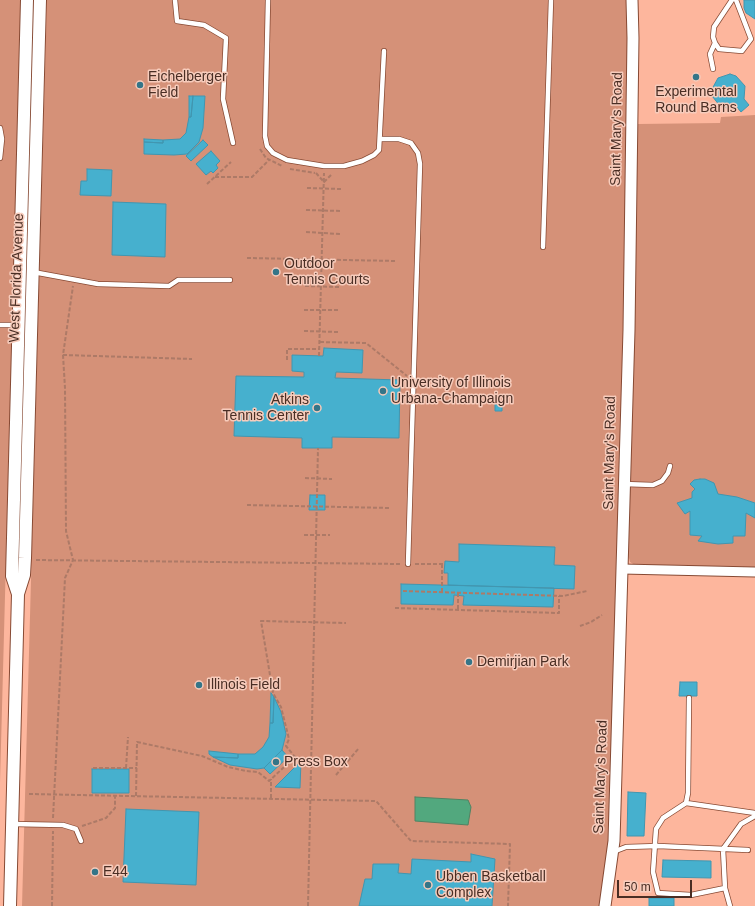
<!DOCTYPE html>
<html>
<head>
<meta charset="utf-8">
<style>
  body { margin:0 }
  #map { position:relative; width:755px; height:906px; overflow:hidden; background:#fdb69d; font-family:Arial,sans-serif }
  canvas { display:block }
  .scale { position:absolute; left:617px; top:880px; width:75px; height:18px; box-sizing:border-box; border:2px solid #4a2e24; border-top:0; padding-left:5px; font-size:12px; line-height:14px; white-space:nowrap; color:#4a2e24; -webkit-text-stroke:3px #f7ccbc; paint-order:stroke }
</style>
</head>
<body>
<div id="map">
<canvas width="755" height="906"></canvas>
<div class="scale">50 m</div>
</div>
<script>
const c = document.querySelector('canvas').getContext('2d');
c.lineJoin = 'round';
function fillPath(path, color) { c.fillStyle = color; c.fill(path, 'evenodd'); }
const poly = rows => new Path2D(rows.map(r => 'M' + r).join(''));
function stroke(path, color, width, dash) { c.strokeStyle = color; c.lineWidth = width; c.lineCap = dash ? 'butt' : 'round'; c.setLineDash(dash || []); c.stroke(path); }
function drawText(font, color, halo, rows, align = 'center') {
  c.font = font + ' Arial,sans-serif'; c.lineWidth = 3; c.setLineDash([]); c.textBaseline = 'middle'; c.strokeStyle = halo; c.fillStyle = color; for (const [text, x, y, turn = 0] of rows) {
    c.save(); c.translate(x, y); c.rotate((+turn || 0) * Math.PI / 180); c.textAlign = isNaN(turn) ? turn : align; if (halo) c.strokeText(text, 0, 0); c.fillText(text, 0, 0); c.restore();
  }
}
const green = poly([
  [0,0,21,0,0,782],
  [47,0,628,0,626,204,612,759,608,850,605,880,599,906,22,906],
  [755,115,755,567,635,565,630,562,628,554,638,124,720,123,721,117]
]);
const water = poly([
  [415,797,468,800,471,807,468,825,415,821,415,797]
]);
const building = poly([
  [744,0,755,0,755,19,746,13,744,8,744,0],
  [730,74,736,76,745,86,744,99,749,105,741,112,736,106,727,108,720,106,712,96,712,89,718,78,730,74],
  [189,96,193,96,191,117,189,117,189,96],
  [193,96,205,96,203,128,199,142,187,154,174,155,144,154,144,142,163,143,163,140,180,139,186,133,189,117,191,117,193,96],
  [144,139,163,140,163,143,144,142,144,139],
  [203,140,208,145,191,161,186,156,203,140],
  [211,151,220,161,216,165,218,168,213,173,211,171,206,175,196,164,211,151],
  [87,169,112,170,111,196,80,195,81,181,87,181,87,169],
  [113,202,166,204,165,257,112,255,113,202],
  [324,348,363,350,362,373,336,372,335,378,400,380,399,438,332,437,332,448,302,448,302,438,234,436,236,376,304,377,304,372,292,371,292,355,323,356,324,348],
  [495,404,502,405,502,411,495,411,495,404],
  [700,479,705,479,714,483,718,494,737,497,755,503,755,518,746,513,745,536,733,536,733,543,718,544,698,541,702,536,690,535,690,511,685,514,677,503,692,498,692,492,695,489,690,484,694,480,700,479],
  [310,495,325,495,325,510,309,510,310,495],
  [459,544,555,547,554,565,575,566,574,589,448,585,448,573,444,573,445,561,459,562,459,544],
  [401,584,554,588,553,607,463,605,464,596,454,595,453,605,401,604,401,584],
  [680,682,697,682,697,696,679,696,680,682],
  [271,693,274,697,273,723,270,723,271,693],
  [274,697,281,712,286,734,282,750,264,768,257,769,230,765,213,757,238,758,238,754,255,754,263,747,269,737,270,723,273,723,274,697],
  [282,750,288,757,270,774,264,768,282,750],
  [209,751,238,754,238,758,213,757,209,754,209,751],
  [301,761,300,788,275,787,301,761],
  [92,769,129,769,129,793,92,793,92,769],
  [628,792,646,793,644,836,627,836,628,792],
  [126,809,199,812,196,885,123,882,126,809],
  [471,854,495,859,492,906,359,906,365,879,372,879,373,864,399,864,398,873,411,874,412,859,471,862,471,854],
  [663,860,711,861,711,878,662,877,663,860],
  [649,898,674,898,674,906,649,906,649,898]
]);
const path = poly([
  [260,149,266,158,282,166],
  [290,169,315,173],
  [316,173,324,182,332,174],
  [215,177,252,177,269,160],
  [207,184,231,162],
  [307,188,341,189],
  [306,210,341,211],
  [306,232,340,234],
  [247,258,396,261],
  [305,286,339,287],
  [304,310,339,310],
  [304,331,338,332],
  [320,342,366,343,407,376],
  [63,355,192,359],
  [319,356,324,173],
  [287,360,287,349,320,349],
  [305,478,332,479],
  [247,505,389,508],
  [304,535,330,535],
  [36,560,401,564],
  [415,564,445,564],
  [403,591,563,596,587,591],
  [442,592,442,564],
  [395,608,559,613,559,596],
  [458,609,458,593],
  [580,626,591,622,602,615],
  [93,768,137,768],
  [126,768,128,737],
  [336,775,359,748],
  [29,794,376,801,411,841,510,844,508,906],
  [136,796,137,742,202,756,228,767,246,771,258,772,269,781,295,757,286,746,289,739,281,707,273,693,261,621,346,623],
  [271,798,271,779],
  [53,818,65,578,73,560,66,531,65,388,63,355,73,286],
  [82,826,106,818,115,808,115,795],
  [52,906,53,831],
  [308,906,318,448]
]);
const service = poly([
  [175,0,177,21,204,25,226,38,223,99,233,143],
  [268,0,265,136,267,146,273,153,287,160,324,166,344,166,362,161,374,155,379,150,384,51],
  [715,43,713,37,714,27,732,0],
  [713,69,710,54,715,43,719,49,742,51,751,39,736,0],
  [0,128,2,139,0,158],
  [380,139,399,139,411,143,418,153,420,164,408,564],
  [543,247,551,0],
  [33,272,98,284,169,286,178,280,230,280],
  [0,325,18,325],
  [624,484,653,485,662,481,668,473,670,466],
  [689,698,688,793,686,803,663,818,656,829,653,872,658,893,691,895,725,888],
  [686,803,755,813],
  [12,824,63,825,76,829,81,841],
  [613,852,626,847,658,846,748,850],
  [730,906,725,888,723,849,741,824,755,816]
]);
const minor = poly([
  [622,569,755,572]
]);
const tertiary = poly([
  [605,906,614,841,622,569,629,330,633,38,632,0]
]);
const secondary = poly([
  [18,594,12,576,27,0],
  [10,906,18,594,24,575,25,558,40,0]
]);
const markers = [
  [696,77,4,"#347588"],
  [140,85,4,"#347588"],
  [276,272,4,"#347588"],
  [383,391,4,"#347588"],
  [317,408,4,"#347588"],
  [469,662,4,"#347588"],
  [199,685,4,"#347588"],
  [276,762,4,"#347588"],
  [95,872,4,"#347588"],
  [428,885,4,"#347588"]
];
const poiNames = [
  ["Eichelberger",148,77],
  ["Field",148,93],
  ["Experimental",696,92,"center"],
  ["Round Barns",696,108,"center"],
  ["Outdoor",284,264],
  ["Tennis Courts",284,280],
  ["University of Illinois",391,383],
  ["Urbana-Champaign",391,399],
  ["Atkins",309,400,"right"],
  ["Tennis Center",309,416,"right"],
  ["Demirjian Park",477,662],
  ["Illinois Field",207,685],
  ["Press Box",284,762],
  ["E44",103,872],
  ["Ubben Basketball",436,877],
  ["Complex",436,893]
];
const streetNames = [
  ["Saint Mary's Road",617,129,-89],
  ["West Florida Avenue",17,278,-88],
  ["Saint Mary's Road",610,453,-89],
  ["Saint Mary's Road",601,777,-88]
];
fillPath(green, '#d59178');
fillPath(water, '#52a87e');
stroke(water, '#508363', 1);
fillPath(building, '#46b0ce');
stroke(building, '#4196b0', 1);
stroke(service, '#874a34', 6);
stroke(minor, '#874a34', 11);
stroke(tertiary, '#874a34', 13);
stroke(secondary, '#874a34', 14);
stroke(path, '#ad7a67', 2, [4, 2]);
stroke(service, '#fff', 4.5);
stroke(minor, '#fff', 9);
stroke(tertiary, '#fff', 11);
stroke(secondary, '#fff', 12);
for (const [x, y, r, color] of markers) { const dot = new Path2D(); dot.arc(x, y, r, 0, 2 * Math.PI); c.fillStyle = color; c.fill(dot); stroke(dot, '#f7ccbc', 1.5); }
drawText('14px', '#4a2e24', '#f7ccbc', poiNames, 'left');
drawText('14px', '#4a2e24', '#f7ccbc', streetNames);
</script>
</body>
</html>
